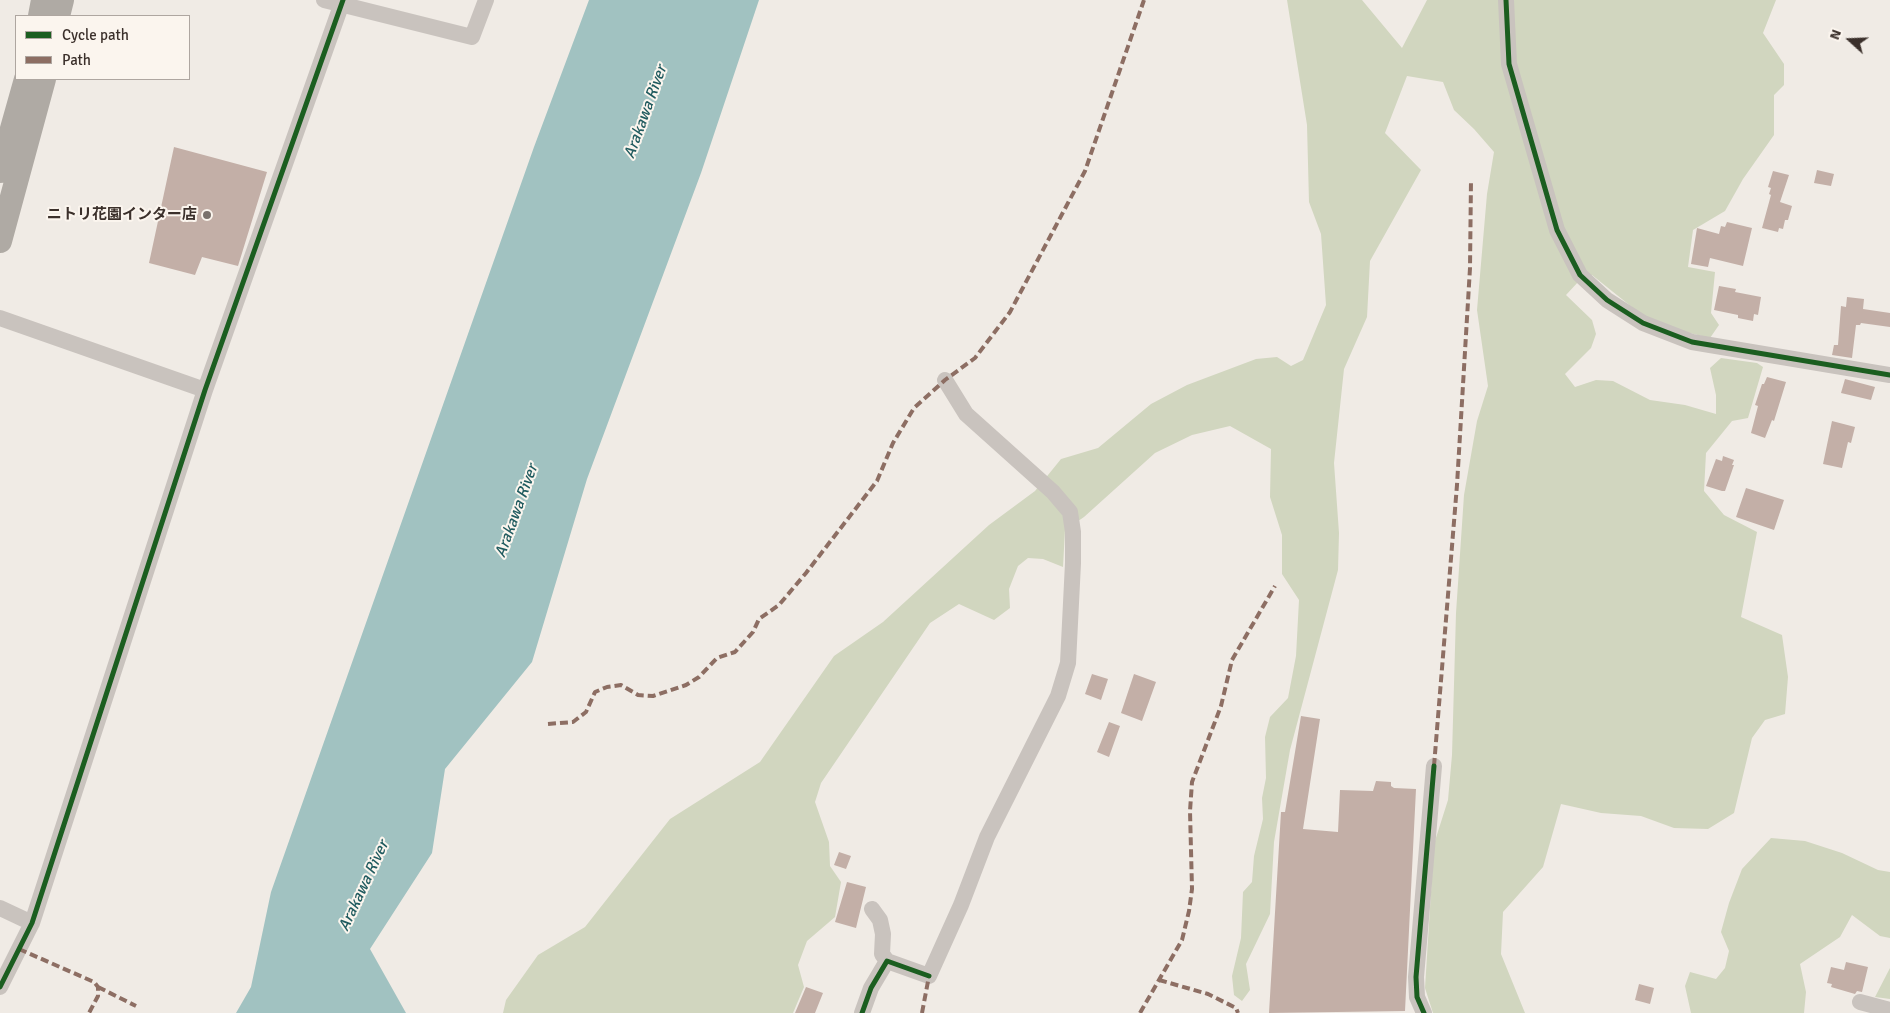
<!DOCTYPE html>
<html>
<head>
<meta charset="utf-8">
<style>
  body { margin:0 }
  #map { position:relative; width:1890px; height:1013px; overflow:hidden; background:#f0ebe5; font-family:Signika,sans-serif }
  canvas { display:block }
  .legend { position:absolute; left:15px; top:15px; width:175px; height:65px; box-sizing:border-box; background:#fbf5ee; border:1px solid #aea6a0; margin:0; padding:6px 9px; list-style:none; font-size:15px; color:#3b302b }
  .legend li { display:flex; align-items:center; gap:10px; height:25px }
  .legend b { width:25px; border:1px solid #aea6a0 }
  .north { position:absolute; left:1825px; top:15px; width:50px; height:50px; -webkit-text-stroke:4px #fbf5ee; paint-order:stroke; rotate:290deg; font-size:14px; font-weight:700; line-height:20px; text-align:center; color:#3b302b }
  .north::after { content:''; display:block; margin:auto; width:18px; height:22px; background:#3b302b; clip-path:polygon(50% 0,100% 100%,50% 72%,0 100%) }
</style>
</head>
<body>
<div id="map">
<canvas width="1890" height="1013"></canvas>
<ul class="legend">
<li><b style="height:6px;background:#1b5e20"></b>Cycle path</li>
<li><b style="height:6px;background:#8d6e63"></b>Path</li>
</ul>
<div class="north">N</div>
</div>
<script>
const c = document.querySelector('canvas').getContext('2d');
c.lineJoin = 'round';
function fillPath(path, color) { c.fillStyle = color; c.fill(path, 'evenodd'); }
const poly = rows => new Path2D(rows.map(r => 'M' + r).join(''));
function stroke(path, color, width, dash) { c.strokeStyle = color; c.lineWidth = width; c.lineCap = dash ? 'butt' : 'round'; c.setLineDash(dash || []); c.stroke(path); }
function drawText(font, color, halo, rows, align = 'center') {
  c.font = font + ' Signika,"Noto Sans JP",sans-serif'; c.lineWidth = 4; c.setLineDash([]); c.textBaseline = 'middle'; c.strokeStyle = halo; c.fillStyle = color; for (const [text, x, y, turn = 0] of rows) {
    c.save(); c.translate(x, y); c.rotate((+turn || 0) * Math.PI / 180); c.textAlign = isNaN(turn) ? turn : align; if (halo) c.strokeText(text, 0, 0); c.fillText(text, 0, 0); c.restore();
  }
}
const green = poly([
  [1287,0,1362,0,1402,48,1427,0,1776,0,1763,33,1784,64,1784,85,1774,95,1774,135,1743,179,1725,211,1693,230,1688,267,1715,272,1711,313,1719,325,1710,338,1653,324,1592,275,1579,281,1566,295,1592,320,1596,334,1591,348,1565,374,1575,387,1596,380,1613,381,1650,400,1685,405,1716,414,1716,395,1710,368,1721,358,1757,363,1763,367,1748,418,1732,421,1706,453,1704,491,1724,515,1757,532,1741,617,1782,635,1788,677,1785,714,1765,720,1752,738,1734,813,1708,829,1674,828,1641,816,1601,813,1561,804,1543,867,1503,912,1501,954,1525,1013,1433,1013,1425,988,1434,844,1448,800,1452,755,1456,613,1464,495,1477,421,1488,386,1477,310,1487,194,1494,152,1474,129,1454,110,1443,82,1407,76,1385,133,1421,170,1370,261,1367,317,1344,369,1334,463,1339,533,1338,570,1290,750,1274,842,1270,914,1246,964,1250,990,1242,1001,1234,995,1232,976,1241,938,1243,892,1252,882,1254,856,1263,819,1262,798,1266,778,1265,737,1270,717,1288,698,1296,656,1299,600,1282,574,1282,535,1270,497,1271,449,1230,426,1192,435,1155,453,1084,517,1065,530,1063,567,1043,559,1028,558,1018,566,1009,589,1010,608,994,620,959,604,930,623,821,783,815,802,829,842,830,866,841,882,835,917,807,941,798,965,804,987,793,1013,503,1013,506,1000,538,955,585,927,670,819,760,762,834,656,883,622,989,525,1035,491,1061,459,1098,448,1151,404,1187,385,1256,359,1277,357,1291,366,1303,360,1326,305,1321,234,1309,202,1307,125],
  [1771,838,1805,841,1842,853,1878,870,1890,872,1890,938,1880,936,1852,915,1840,937,1800,964,1806,992,1804,1013,1691,1013,1685,986,1690,972,1716,979,1725,968,1729,951,1721,932,1729,903,1742,869],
  [1890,968,1890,999,1875,997]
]);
const water = poly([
  [589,0,759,0,701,173,587,479,532,662,445,769,432,853,370,949,406,1013,236,1013,251,987,271,892,534,147]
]);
const building = poly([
  [174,147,267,172,238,266,202,257,195,275,149,263],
  [1817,170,1834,174,1831,186,1814,183],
  [1773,171,1789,175,1780,202,1792,206,1788,220,1785,220,1783,229,1779,228,1778,232,1762,228,1771,195,1769,194,1771,188,1768,187],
  [1727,222,1752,228,1743,266,1710,258,1708,267,1691,264,1697,228,1719,234,1721,226,1725,227],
  [1719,286,1736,289,1735,292,1761,297,1758,315,1754,314,1753,321,1738,318,1738,315,1714,310],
  [1847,297,1864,299,1863,309,1890,313,1890,327,1861,323,1860,325,1856,325,1852,358,1832,355,1834,345,1838,345,1841,306,1846,307],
  [1767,377,1786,382,1774,421,1772,420,1765,438,1751,433,1758,406,1755,405,1762,384,1764,384],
  [1845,379,1875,387,1871,400,1841,393],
  [1832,421,1855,427,1851,443,1848,442,1842,468,1823,464],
  [1723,456,1734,460,1732,465,1734,465,1725,491,1722,491,1706,486,1716,459,1722,461],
  [1746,488,1784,500,1774,530,1736,517],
  [1092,674,1108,679,1101,700,1085,694],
  [1134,674,1156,682,1142,721,1121,713],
  [1301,716,1320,719,1303,829,1338,832,1340,790,1373,791,1376,781,1391,782,1391,786,1394,788,1416,789,1405,1011,1269,1013,1281,812,1285,812],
  [1109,722,1120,726,1109,757,1097,752],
  [839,852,851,856,846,869,834,865],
  [847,882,866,887,856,928,835,922],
  [1846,962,1868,967,1862,992,1857,991,1855,994,1831,987,1832,984,1827,983,1831,967,1844,970],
  [1639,984,1654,988,1650,1004,1635,1000],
  [806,987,823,993,815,1013,795,1013]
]);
const minor = poly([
  [324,0,472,37,486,0],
  [1506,0,1509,64,1557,230,1580,275,1607,300,1643,323,1692,342,1890,375],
  [0,318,205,390],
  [0,908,32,923],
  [872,909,880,920,883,934,882,954,887,961],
  [0,987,32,923,205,390,343,0],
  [1860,1002,1890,1010],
  [862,1013,871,988,887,961,929,976,961,905,987,837,1058,696,1068,663,1073,563,1073,532,1070,512,1053,492,966,414,945,380],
  [1424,1013,1417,997,1416,977,1434,766]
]);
const highway = poly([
  [40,16,43,0],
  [58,16,62,0],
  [0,171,26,79],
  [0,241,44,79]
]);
const quiet = poly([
  [548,724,573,722,586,712,595,692,607,687,621,685,638,695,653,696,686,685,699,677,717,658,735,652,753,632,759,619,779,605,806,573,877,481,893,443,914,408,945,380,975,358,1010,312,1085,171,1144,0],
  [1434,766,1457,485,1470,268,1471,180],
  [19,949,94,982,98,987,98,996,89,1013],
  [1159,980,1208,994,1236,1008,1238,1013],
  [98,987,136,1006],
  [922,1013,929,976],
  [1140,1013,1182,940,1189,911,1192,889,1190,811,1192,782,1221,706,1232,660,1275,586]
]);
const cycleway = poly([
  [1506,0,1509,64,1557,230,1580,275,1607,300,1643,323,1692,342,1890,375],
  [0,987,32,923,205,390,343,0],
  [862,1013,871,988,887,961,929,976],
  [1424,1013,1417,997,1416,977,1434,766]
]);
const markers = [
  [207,215,5,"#7a716c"]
];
const poiNames = [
  ["ニトリ花園インター店",197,215]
];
const waterNames = [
  ["Arakawa River",646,112,-70],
  ["Arakawa River",517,511,-70],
  ["Arakawa River",364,886,-65]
];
fillPath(green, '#d1d6bf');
fillPath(water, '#a1c2c1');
fillPath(building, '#c3afa7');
stroke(minor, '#c9c3be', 16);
stroke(highway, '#afaaa4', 24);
stroke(quiet, '#8d6e63', 4, [8, 4]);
stroke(cycleway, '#1b5e20', 5);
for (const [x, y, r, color] of markers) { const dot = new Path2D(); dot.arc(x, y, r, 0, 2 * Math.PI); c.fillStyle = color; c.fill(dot); stroke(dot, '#fbf5ee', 2); }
drawText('bold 15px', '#3b302b', '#fbf5ee', poiNames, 'right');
drawText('italic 16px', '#1f5a5e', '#fbf5ee', waterNames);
</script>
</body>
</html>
